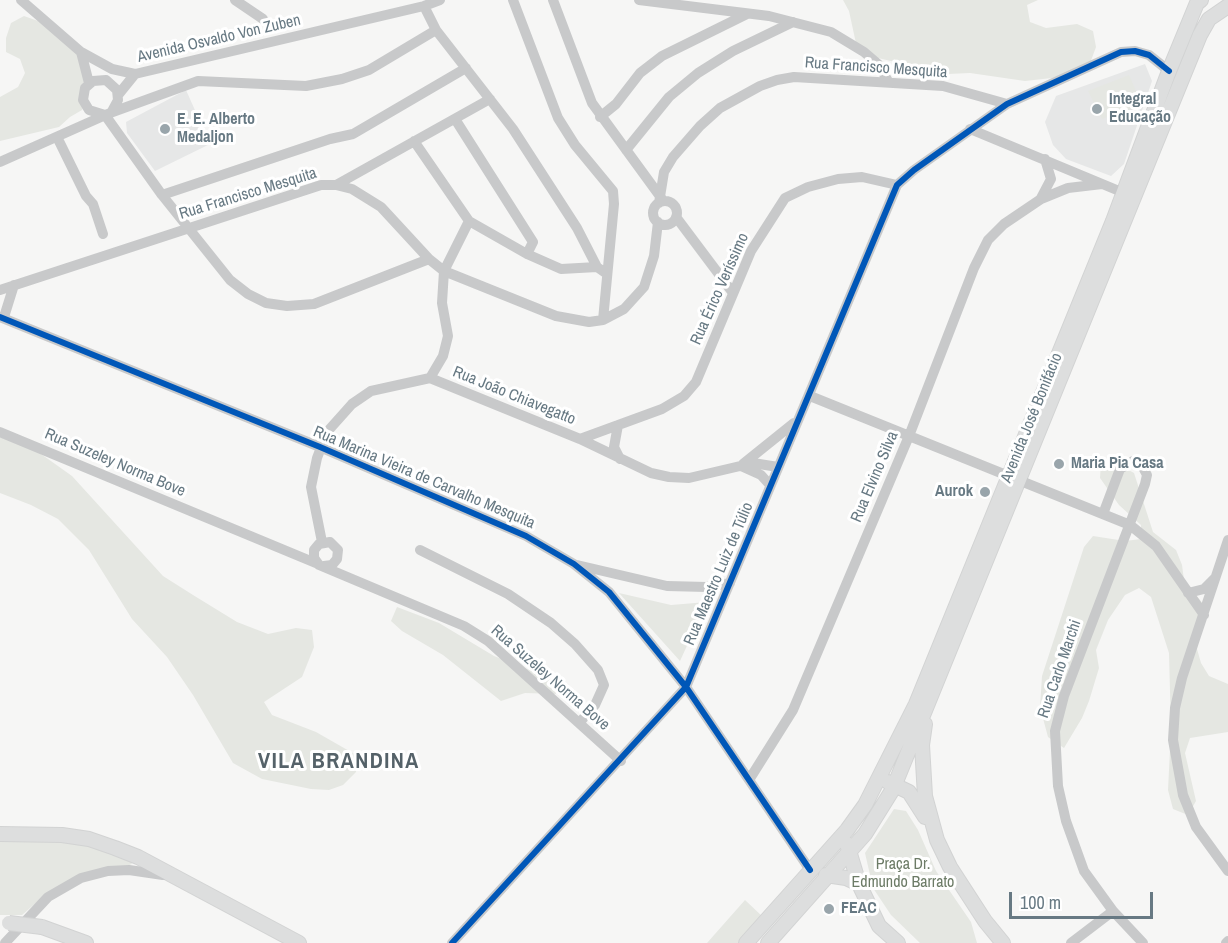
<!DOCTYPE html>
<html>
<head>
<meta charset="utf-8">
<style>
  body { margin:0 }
  #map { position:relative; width:1228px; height:943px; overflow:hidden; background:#f6f6f5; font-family:"Archivo Narrow",sans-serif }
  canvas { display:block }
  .scale { position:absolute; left:1009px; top:892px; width:144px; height:27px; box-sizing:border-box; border:3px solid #677983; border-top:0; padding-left:8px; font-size:18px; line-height:21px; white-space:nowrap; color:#677983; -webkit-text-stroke:4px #fff; paint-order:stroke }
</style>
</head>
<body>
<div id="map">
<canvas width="1228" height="943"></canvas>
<div class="scale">100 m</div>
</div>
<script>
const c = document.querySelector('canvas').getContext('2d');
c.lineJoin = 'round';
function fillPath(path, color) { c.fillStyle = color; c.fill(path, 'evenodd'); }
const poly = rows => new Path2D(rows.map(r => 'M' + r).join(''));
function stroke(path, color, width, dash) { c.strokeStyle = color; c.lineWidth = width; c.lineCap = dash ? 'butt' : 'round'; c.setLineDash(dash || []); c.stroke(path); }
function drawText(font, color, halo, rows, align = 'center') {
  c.font = font + ' "Archivo Narrow",sans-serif'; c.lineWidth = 6; c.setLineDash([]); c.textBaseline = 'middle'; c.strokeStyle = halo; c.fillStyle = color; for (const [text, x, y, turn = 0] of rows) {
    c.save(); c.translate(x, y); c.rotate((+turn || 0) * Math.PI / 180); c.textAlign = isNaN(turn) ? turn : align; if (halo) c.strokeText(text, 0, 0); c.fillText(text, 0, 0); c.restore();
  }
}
const built = poly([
  [1145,64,1152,81,1124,164,1111,176,1066,159,1053,145,1045,122,1056,96],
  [186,90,210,144,155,171,127,133,126,122]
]);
const green = poly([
  [843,0,1038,0,1027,5,1030,22,1046,28,1077,24,1093,31,1096,47,1089,66,1061,77,1025,81,970,73,948,74,869,56,857,48,849,11],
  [24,16,38,21,78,47,88,95,82,110,70,117,59,127,0,141,0,97,18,87,25,73,20,59,6,52,6,38,11,23],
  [1129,75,1142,105,1102,119,1088,91],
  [0,437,34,449,72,476,163,576,193,595,237,622,268,634,296,628,312,630,314,647,302,677,264,702,272,715,316,732,358,756,356,772,343,785,329,790,311,789,262,779,233,763,193,695,167,657,132,619,89,550,58,519,31,505,0,493],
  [1101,463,1118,464,1134,473,1153,532,1176,550,1182,565,1184,580,1204,605,1197,649,1201,663,1209,676,1228,684,1228,732,1190,738,1185,753,1196,801,1188,815,1173,809,1168,790,1171,730,1169,653,1151,597,1139,588,1125,595,1108,620,1096,650,1099,668,1089,701,1082,718,1064,748,1048,737,1040,707,1042,676,1084,547,1093,536,1125,541,1141,539,1141,525,1119,505,1100,478],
  [619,593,671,605,707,602,680,661],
  [397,607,439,623,494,656,553,679,556,694,525,693,501,701,443,655,402,631,391,621],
  [894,809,906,811,918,830,936,871,971,922,977,943,920,943,891,915,873,888,865,853],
  [28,838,82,844,130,860,132,864,44,896,22,915,0,915,0,840],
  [745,900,763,917,740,943,707,943]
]);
const minor = poly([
  [21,0,81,52,112,69,135,74,424,6,440,0],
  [235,0,263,19],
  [513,0,558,118,575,145,613,191,614,204,603,320],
  [553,0,592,103,662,199],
  [639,0,769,16,831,32,864,52,878,64,888,81],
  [424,6,436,30,513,129,577,228,597,267,607,274],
  [81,52,89,83],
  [118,95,135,74],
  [105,115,162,195,230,280,248,294,266,303,287,306,314,304,429,259],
  [105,115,89,110,83,100,85,88,93,81,106,80,117,90,118,100,111,113],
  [600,117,616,104,640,73,662,56,747,14],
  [455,119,533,242,527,254],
  [970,129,1124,193],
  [57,137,86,196,93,204,103,234],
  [414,141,469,221,527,254,561,269,597,267],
  [626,150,669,97,698,73,733,51,793,22],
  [0,162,110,113,198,81,306,86,342,79,369,70,436,30],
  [336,185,490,99],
  [162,195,330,139,353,134,466,68],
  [1041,198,1051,179,1045,159],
  '653 213a12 12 0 1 1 24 0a12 12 0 1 1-24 0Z',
  [659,203,664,172,673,157,700,126,720,108,760,86,777,80,794,77,943,86,1007,104],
  [676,217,733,293],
  [0,290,321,185,336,185,352,189,381,207,429,259,444,271,556,316,589,322,603,320,624,309,644,287,654,256,658,222],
  [0,317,320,447,526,536,574,564,609,592,686,687,810,870],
  [4,317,14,285],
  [430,378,443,356,448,336,442,303,444,271,469,221],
  [810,396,1130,525,1156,546,1204,615],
  [618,425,614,447,620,459],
  [0,432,318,564],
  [580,439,662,409,684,396,696,382,751,251,785,198,808,187,838,179,862,177,897,185],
  [743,464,794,423],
  [741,466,761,475,770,485],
  [1103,514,1120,469,1133,461,1140,462,1147,475,1145,484,1064,696,1055,731,1058,786,1066,821,1084,871,1113,911,1143,943],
  [1228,540,1182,678,1175,708,1173,740,1183,795,1196,827,1228,871],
  [322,542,311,487,317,458,327,432,352,404,371,391,430,378,580,439,651,473,669,477,689,478,753,463,778,467],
  [420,550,508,594,551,623,575,644,598,670,604,685,595,705,580,722],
  [577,565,667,586,707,587,730,583],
  [324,566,332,565,337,559,338,550,330,542,319,544,314,550,314,558,319,565,464,626,488,641,621,761],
  [1188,593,1204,589,1215,578],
  [749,780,793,710,909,436,974,268,988,240,1004,224,1041,199,1068,188,1102,184],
  [5,943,48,897,81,878,108,871,129,870,163,875],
  [452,943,686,687,897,185,914,170,1007,104,1121,52,1135,51,1149,55,1169,71],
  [1071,943,1113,911],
  [1226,943,1228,941]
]);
const major = poly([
  [925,724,922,745,925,796,937,840,950,867,985,921,1003,943],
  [888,782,909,792,925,817],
  [0,834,62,835,89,839,115,848,138,857,299,943],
  [847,844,859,884,879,926,898,943],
  [826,875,846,878,859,884],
  [42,927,86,943],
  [746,943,847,830,865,805,916,704,1113,221,1169,71,1197,3,1201,0],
  [768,943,865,834,893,789,1200,35,1209,19,1228,6]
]);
const majorBridge = poly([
  [9,923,42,927]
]);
const cycleway = poly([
  [0,317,320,447,526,536,574,564,609,592,686,687,810,870],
  [452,943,686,687,897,185,914,170,1007,104,1121,52,1135,51,1149,55,1169,71]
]);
const markers = [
  [1097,109,6,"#99a5ab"],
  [165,129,6,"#99a5ab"],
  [1059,464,6,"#99a5ab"],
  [985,492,6,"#99a5ab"],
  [829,909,6,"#99a5ab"]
];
const streetNames = [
  ["Avenida Osvaldo Von Zuben",219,39,-13],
  ["Rua Francisco Mesquita",876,68,4],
  ["Rua Francisco Mesquita",248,194,-17],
  ["Rua Érico Veríssimo",720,289,-66],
  ["Rua João Chiavegatto",514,396,22],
  ["Avenida José Bonifácio",1032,418,-68],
  ["Rua Suzeley Norma Bove",115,463,23],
  ["Rua Elvino Silva",875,477,-67],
  ["Rua Marina Vieira de Carvalho Mesquita",424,478,23],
  ["Rua Maestro Luiz de Túlio",719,574,-67],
  ["Rua Carlo Marchi",1060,669,-71],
  ["Rua Suzeley Norma Bove",550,678,41]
];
const poiNames = [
  ["Integral",1109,100],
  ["Educação",1109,118],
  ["E. E. Alberto",177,120],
  ["Medaljon",177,138],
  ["Maria Pia Casa",1071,464],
  ["Aurok",973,492,"right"],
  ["FEAC",841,909]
];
const parkNames = [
  ["Praça Dr.",903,865],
  ["Edmundo Barrato",903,883]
];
const districtNames = [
  ["VILA BRANDINA",339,762]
];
fillPath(built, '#e6e7e7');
fillPath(green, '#e5e7e2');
stroke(major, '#d2d3d3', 16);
stroke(minor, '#c8c9ca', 10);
stroke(major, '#dddede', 14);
stroke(majorBridge, '#d2d3d3', 16, []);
stroke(majorBridge, '#dddede', 14);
stroke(cycleway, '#0057b8', 6);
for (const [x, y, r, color] of markers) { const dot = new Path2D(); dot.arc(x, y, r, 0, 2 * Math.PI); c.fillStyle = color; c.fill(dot); stroke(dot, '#fff', 2); }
drawText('16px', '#677983', '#fff', streetNames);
drawText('bold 16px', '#677983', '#fff', poiNames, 'left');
drawText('16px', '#6c7b66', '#fff', parkNames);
c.letterSpacing = '1.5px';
drawText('bold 22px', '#556269', '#fff', districtNames);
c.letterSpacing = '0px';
</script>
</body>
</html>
